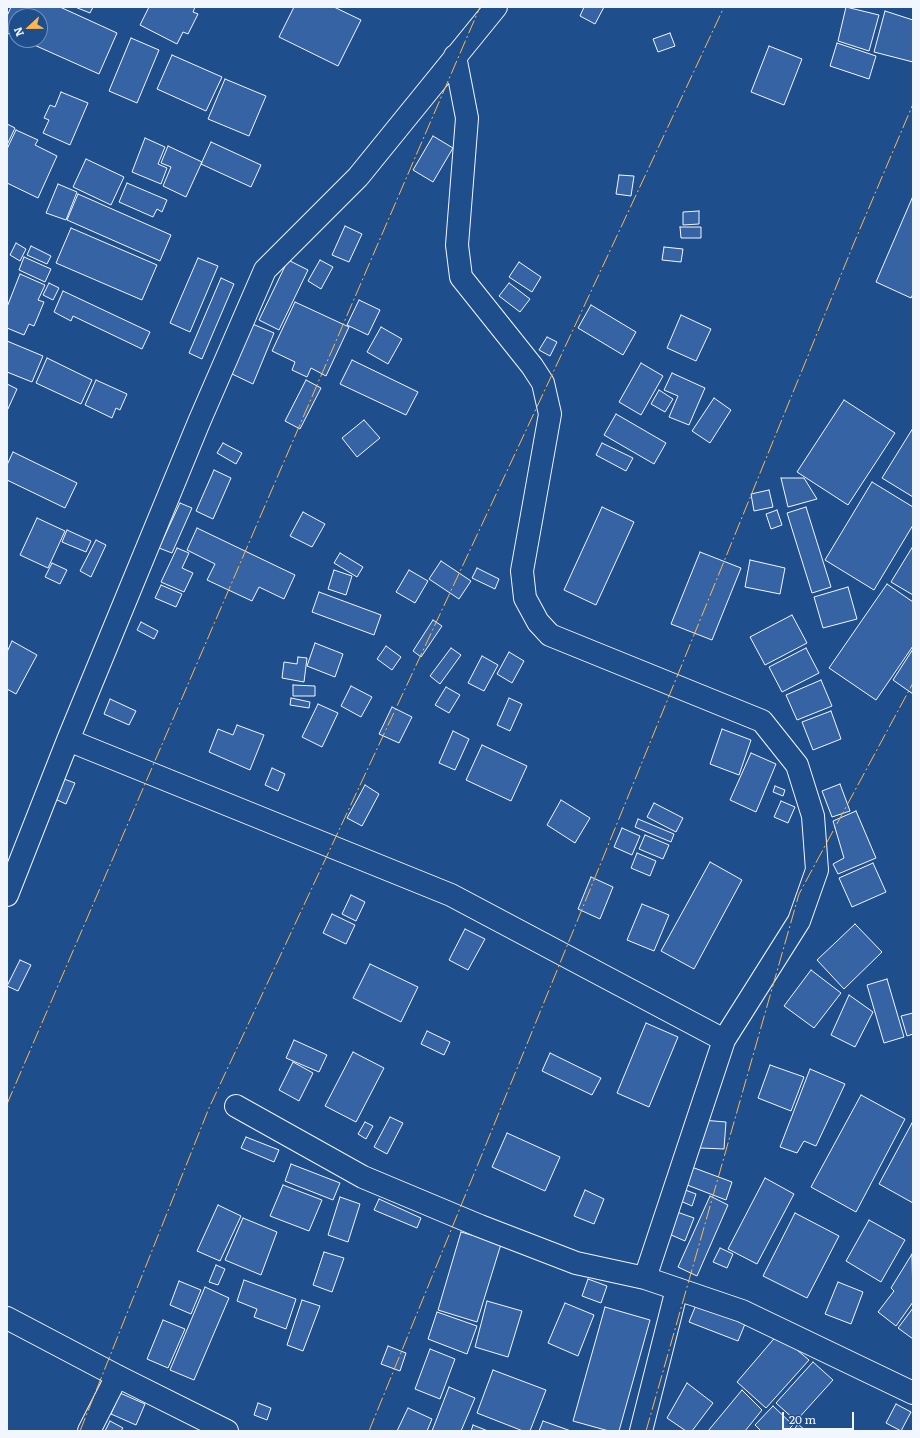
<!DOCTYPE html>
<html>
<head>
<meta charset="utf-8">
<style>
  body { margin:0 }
  #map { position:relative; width:920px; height:1438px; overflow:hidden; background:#1f4e8c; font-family:Literata,serif }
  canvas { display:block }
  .frame { position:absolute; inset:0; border:8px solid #f2f6ff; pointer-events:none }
  .north { position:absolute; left:8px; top:8px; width:40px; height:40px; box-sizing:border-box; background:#1f4e8c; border:1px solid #7391ba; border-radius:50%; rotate:248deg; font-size:11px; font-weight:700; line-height:16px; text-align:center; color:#f2f6ff }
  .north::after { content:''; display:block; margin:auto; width:14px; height:18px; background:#ffb74d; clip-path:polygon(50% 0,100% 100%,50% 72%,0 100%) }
  .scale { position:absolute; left:782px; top:1412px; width:72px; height:18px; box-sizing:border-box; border:2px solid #f2f6ff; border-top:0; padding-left:5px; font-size:12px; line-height:14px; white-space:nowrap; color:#f2f6ff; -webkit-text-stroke:3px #1f4e8c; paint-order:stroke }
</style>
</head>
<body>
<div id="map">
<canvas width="920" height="1438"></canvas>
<div class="frame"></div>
<div class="north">N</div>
<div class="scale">20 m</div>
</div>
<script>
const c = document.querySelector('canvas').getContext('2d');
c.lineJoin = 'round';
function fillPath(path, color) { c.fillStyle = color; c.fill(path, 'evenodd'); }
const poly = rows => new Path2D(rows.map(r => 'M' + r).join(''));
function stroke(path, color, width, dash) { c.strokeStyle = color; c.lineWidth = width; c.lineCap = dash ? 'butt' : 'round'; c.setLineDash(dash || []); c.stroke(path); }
const building = poly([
  [11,7,60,7,117,33,99,74,23,40,40,40,40,16,16,16,16,37,7,33,7,16,11,7],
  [75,7,93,7,90,13,75,7],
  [149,7,195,7,193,12,198,14,188,34,183,32,177,44,140,25,149,7],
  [294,7,334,7,361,20,338,66,279,37,294,7],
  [584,7,604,7,595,24,580,16,584,7],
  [846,7,879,15,869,51,838,41,846,7],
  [885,11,913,20,913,62,874,52,885,11],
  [670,33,675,46,658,52,653,39,670,33],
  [131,38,159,50,137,103,109,91,131,38],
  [837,43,876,56,869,79,830,66,837,43],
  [769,46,802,59,784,105,751,92,769,46],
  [172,55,222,77,206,111,157,89,172,55],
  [225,79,266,96,249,136,208,119,225,79],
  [61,92,88,103,70,145,43,133,49,120,44,118,50,105,55,107,61,92],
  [7,124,15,128,7,145,7,124],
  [16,130,38,140,35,145,57,156,38,198,7,183,7,149,16,130],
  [433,136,453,148,433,182,413,170,433,136],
  [145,138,165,147,158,164,167,168,161,184,132,172,145,138],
  [211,142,261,165,251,187,201,164,211,142],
  [168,146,202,162,186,197,163,186,171,167,161,163,168,146],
  [86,159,124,177,111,205,73,187,86,159],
  [619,175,634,176,631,196,616,194,619,175],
  [127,183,167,200,162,212,157,209,153,217,119,202,127,183],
  [58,184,77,192,66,220,46,213,58,184],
  [78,194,171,235,160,261,67,220,78,194],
  [913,196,913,294,911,298,876,282,913,196],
  [699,211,699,224,683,225,683,212,699,211],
  [345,226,362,234,349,262,332,255,345,226],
  [680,227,701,227,701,238,681,238,680,227],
  [71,228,157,265,142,300,56,263,71,228],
  [16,243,26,249,20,261,10,255,16,243],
  [31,246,51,256,47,264,27,255,31,246],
  [664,247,683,249,681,262,662,260,664,247],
  [24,257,51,269,45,282,19,270,24,257],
  [198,258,218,266,190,332,170,323,198,258],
  [288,260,308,270,279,330,259,320,288,260],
  [320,260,333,267,321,289,308,281,320,260],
  [519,262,541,277,532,292,509,277,519,262],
  [20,274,45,285,38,300,44,302,34,326,29,324,24,335,7,328,7,307,20,274],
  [221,278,234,284,202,359,189,353,221,278],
  [49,283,59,288,53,300,43,295,49,283],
  [509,283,530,299,520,312,499,296,509,283],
  [63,291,150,332,142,349,73,316,71,321,54,312,63,291],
  [359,300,380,310,368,335,347,325,359,300],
  [295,302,349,327,326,376,311,368,307,377,292,370,295,362,272,351,295,302],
  [591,305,636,332,623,355,578,328,591,305],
  [681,315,711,329,696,361,667,348,681,315],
  [250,323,274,333,253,384,230,373,250,323],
  [381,327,402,339,388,364,367,352,381,327],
  [547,337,557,342,550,356,539,350,547,337],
  [7,341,43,356,32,382,7,372,7,341],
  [47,358,92,380,81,404,36,383,47,358],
  [352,360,418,392,406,415,340,384,352,360],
  [641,363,663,376,641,415,619,402,641,363],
  [672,373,705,388,689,425,669,417,678,396,664,390,672,373],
  [96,380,127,394,120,410,116,408,112,418,85,405,96,380],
  [306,380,321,388,300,429,285,421,306,380],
  [7,384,17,389,7,411,7,384],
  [659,390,673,399,665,412,651,404,659,390],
  [714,398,731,410,710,443,692,431,714,398],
  [844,400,895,433,848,505,797,472,844,400],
  [616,414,666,443,654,464,604,435,616,414],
  [364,420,380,438,357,457,342,438,364,420],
  [913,428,913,497,882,478,913,428],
  [223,443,242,453,236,464,217,453,223,443],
  [602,443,633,458,626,471,596,455,602,443],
  [13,452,77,483,65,508,7,480,7,465,13,452],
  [214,470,231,478,213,519,196,511,214,470],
  [781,478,804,478,817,499,788,507,781,478],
  [872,482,913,507,913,525,874,590,825,560,872,482],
  [769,490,773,507,754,511,751,494,769,490],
  [180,503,192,508,172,553,159,548,180,503],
  [602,507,634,522,596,605,564,590,602,507],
  [806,507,831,587,812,593,787,513,806,507],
  [777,510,782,525,771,529,766,514,777,510],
  [303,512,325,524,312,547,290,536,303,512],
  [37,518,65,531,48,568,20,555,37,518],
  [197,528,295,575,284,599,259,587,252,601,207,580,215,564,187,550,197,528],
  [67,530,91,541,86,552,62,542,67,530],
  [96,540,106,545,91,577,80,571,96,540],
  [913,546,913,595,891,582,913,546],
  [177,548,189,553,182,568,193,573,184,592,161,582,177,548],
  [700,552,741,568,712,640,671,624,700,552],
  [340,553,363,567,357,577,334,563,340,553],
  [750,560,785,568,780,594,745,587,750,560],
  [441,561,471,581,459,599,429,579,441,561],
  [52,563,67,570,60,584,45,577,52,563],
  [477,568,499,579,495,589,472,578,477,568],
  [334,570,352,576,346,595,328,589,334,570],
  [409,570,428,581,415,603,396,592,409,570],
  [887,584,913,602,913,646,876,700,829,668,887,584],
  [161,585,182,594,176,607,155,598,161,585],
  [848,587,857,619,823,628,814,597,848,587],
  [319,592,381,615,374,635,312,612,319,592],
  [792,615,807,643,765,665,750,637,792,615],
  [433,620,442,626,421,657,413,651,433,620],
  [141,622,158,631,154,639,137,630,141,622],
  [12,641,37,655,16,694,7,689,7,652,12,641],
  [315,643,343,654,335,677,307,666,315,643],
  [386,646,401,657,392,670,377,659,386,646],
  [451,648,461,655,440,684,430,676,451,648],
  [806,648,819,673,782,692,769,667,806,648],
  [913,649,913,694,893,680,913,649],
  [509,652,524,661,512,683,497,674,509,652],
  [482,656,498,665,484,691,468,683,482,656],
  [298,657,307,658,304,682,282,678,284,662,297,664,298,657],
  [821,680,832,706,797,720,786,695,821,680],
  [293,685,315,686,315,696,293,696,293,685],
  [351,686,372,697,361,717,341,706,351,686],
  [446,687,460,695,449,713,435,705,446,687],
  [291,698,310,702,309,708,290,705,291,698],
  [509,698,522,704,510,731,497,725,509,698],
  [110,699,136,711,129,725,104,714,110,699],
  [318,704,338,713,322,747,302,737,318,704],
  [392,707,412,717,399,743,379,734,392,707],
  [831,711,841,739,813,750,802,722,831,711],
  [237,725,264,735,250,770,209,752,218,729,233,735,237,725],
  [722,729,751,740,739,775,710,764,722,729],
  [453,731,469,739,455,770,439,763,453,731],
  [482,745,527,766,511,801,466,780,482,745],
  [751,753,776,764,756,812,730,800,751,753],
  [272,768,285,774,278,791,265,785,272,768],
  [64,779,75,783,66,804,55,799,64,779],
  [840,784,850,811,832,817,822,791,840,784],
  [365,785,379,794,362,826,347,818,365,785],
  [775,786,785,790,783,796,773,792,775,786],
  [561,800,590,818,575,843,547,825,561,800],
  [781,801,795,807,788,823,774,817,781,801],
  [654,803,683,818,676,832,647,817,654,803],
  [856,811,876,858,838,874,833,864,844,858,833,821,856,811],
  [638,819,674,834,671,842,635,827,638,819],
  [622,828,640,836,632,855,614,847,622,828],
  [645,835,669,845,663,859,639,849,645,835],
  [637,853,656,861,650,876,631,868,637,853],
  [710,862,742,880,694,969,661,951,710,862],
  [873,863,886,892,852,907,839,878,873,863],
  [591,877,613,887,600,919,578,909,591,877],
  [351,895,365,902,356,921,342,914,351,895],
  [642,904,669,915,654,951,627,940,642,904],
  [332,914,355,925,346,944,323,933,332,914],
  [855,924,882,952,844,989,817,960,855,924],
  [465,929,485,939,468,970,449,960,465,929],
  [20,960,31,965,18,991,7,986,20,960],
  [370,964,418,987,401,1022,353,998,370,964],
  [811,970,841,993,814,1028,784,1006,811,970],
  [887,979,904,1037,884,1043,867,985,887,979],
  [849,995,873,1012,855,1047,831,1035,849,995],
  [913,1013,913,1034,907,1036,901,1016,913,1013],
  [646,1023,678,1037,649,1107,617,1093,646,1023],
  [427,1031,450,1042,444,1055,421,1044,427,1031],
  [294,1040,327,1055,319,1072,286,1058,294,1040],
  [353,1052,384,1068,356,1122,325,1106,353,1052],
  [550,1053,601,1078,592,1095,542,1071,550,1053],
  [293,1062,313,1073,299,1101,279,1090,293,1062],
  [770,1065,804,1077,791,1111,758,1098,770,1065],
  [810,1069,845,1084,816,1146,804,1141,797,1153,780,1147,810,1069],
  [861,1095,905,1119,856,1212,811,1187,861,1095],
  [390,1117,403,1123,387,1154,374,1147,390,1117],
  [702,1120,726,1122,724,1149,700,1148,702,1120],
  [365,1122,373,1126,366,1139,358,1134,365,1122],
  [912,1123,913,1123,913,1203,879,1184,912,1123],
  [507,1133,560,1157,545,1191,492,1167,507,1133],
  [246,1137,279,1150,274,1162,241,1148,246,1137],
  [291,1164,340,1183,333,1200,285,1181,291,1164],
  [689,1166,732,1182,726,1200,682,1183,689,1166],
  [765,1178,794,1194,757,1264,728,1249,765,1178],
  [283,1185,322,1200,309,1231,270,1216,283,1185],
  [680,1188,696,1194,692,1206,676,1199,680,1188],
  [585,1190,604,1199,594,1224,574,1216,585,1190],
  [710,1196,728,1205,697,1276,678,1267,710,1196],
  [340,1197,360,1204,348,1242,328,1235,340,1197],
  [379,1199,421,1218,417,1228,374,1210,379,1199],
  [218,1205,241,1216,220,1261,197,1251,218,1205],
  [677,1212,694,1218,685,1241,669,1234,677,1212],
  [795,1213,839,1236,807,1298,763,1276,795,1213],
  [243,1218,277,1232,261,1275,225,1260,243,1218],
  [869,1220,905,1240,881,1282,846,1261,869,1220],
  [461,1232,501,1244,477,1322,438,1310,461,1232],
  [720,1248,733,1254,727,1268,713,1262,720,1248],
  [324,1252,344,1258,332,1292,313,1285,324,1252],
  [912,1254,913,1302,896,1326,878,1312,894,1291,891,1288,912,1254],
  [216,1265,225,1269,218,1285,209,1282,216,1265],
  [588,1279,607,1286,601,1303,582,1296,588,1279],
  [244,1280,296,1299,286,1329,254,1317,257,1309,237,1301,244,1280],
  [179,1281,201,1290,191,1314,170,1305,179,1281],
  [838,1282,863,1292,851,1324,825,1314,838,1282],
  [205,1287,229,1298,194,1380,170,1370,205,1287],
  [302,1300,320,1306,303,1351,287,1345,302,1300],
  [487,1301,522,1311,508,1357,475,1347,487,1301],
  [565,1303,594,1315,578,1356,548,1343,565,1303],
  [696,1305,745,1324,738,1341,689,1322,696,1305],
  [605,1307,650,1320,619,1431,609,1431,573,1421,605,1307],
  [913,1308,913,1339,898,1328,913,1308],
  [437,1312,477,1326,467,1354,428,1339,437,1312],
  [163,1320,185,1329,168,1368,147,1359,163,1320],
  [778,1334,809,1360,766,1408,737,1382,778,1334],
  [388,1346,406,1353,400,1371,381,1364,388,1346],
  [430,1349,455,1359,440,1399,415,1389,430,1349],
  [813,1362,833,1380,796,1421,776,1403,813,1362],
  [493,1370,546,1390,530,1431,523,1431,477,1413,493,1370],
  [687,1383,713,1403,692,1431,686,1431,667,1418,687,1383],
  [449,1387,475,1398,461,1431,432,1431,449,1387],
  [742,1390,762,1410,745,1431,708,1431,742,1390],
  [120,1393,145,1404,136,1425,111,1414,120,1393],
  [258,1403,271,1408,267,1420,254,1415,258,1403],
  [896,1404,911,1412,901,1431,886,1423,896,1404],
  [773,1406,793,1425,787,1431,761,1431,755,1425,773,1406],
  [408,1408,432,1419,427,1431,397,1431,408,1408],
  [110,1421,123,1428,121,1431,105,1431,110,1421],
  [543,1421,571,1431,539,1431,543,1421],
  [798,1424,806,1431,793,1431,798,1424],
  [473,1425,488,1431,471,1431,473,1425]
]);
const minor = poly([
  [455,56,467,118,457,245,461,277,532,366,543,383,550,414,522,571,525,598,538,622,550,635,762,721,797,765,813,816,817,870,799,921,724,1040,645,1278],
  [68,740,451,895,724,1040],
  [7,895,68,740,199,422,265,270,358,177,496,7],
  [236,1106,363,1177,480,1226,576,1263,645,1278,742,1311,913,1393],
  [7,1318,117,1376,227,1431],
  [89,1431,117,1376],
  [641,1431,677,1289]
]);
const power = poly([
  [7,1104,480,7],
  [80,1431,209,1108,724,7],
  [369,1431,854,243,913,104],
  [646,1431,799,894,913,683]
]);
fillPath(building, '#3563a3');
stroke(building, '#f2f6ff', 1);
stroke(minor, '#f2f6ff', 24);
stroke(minor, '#1f4e8c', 22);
stroke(power, '#ffb74d', 1, [14, 3, 2, 3]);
</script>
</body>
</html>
